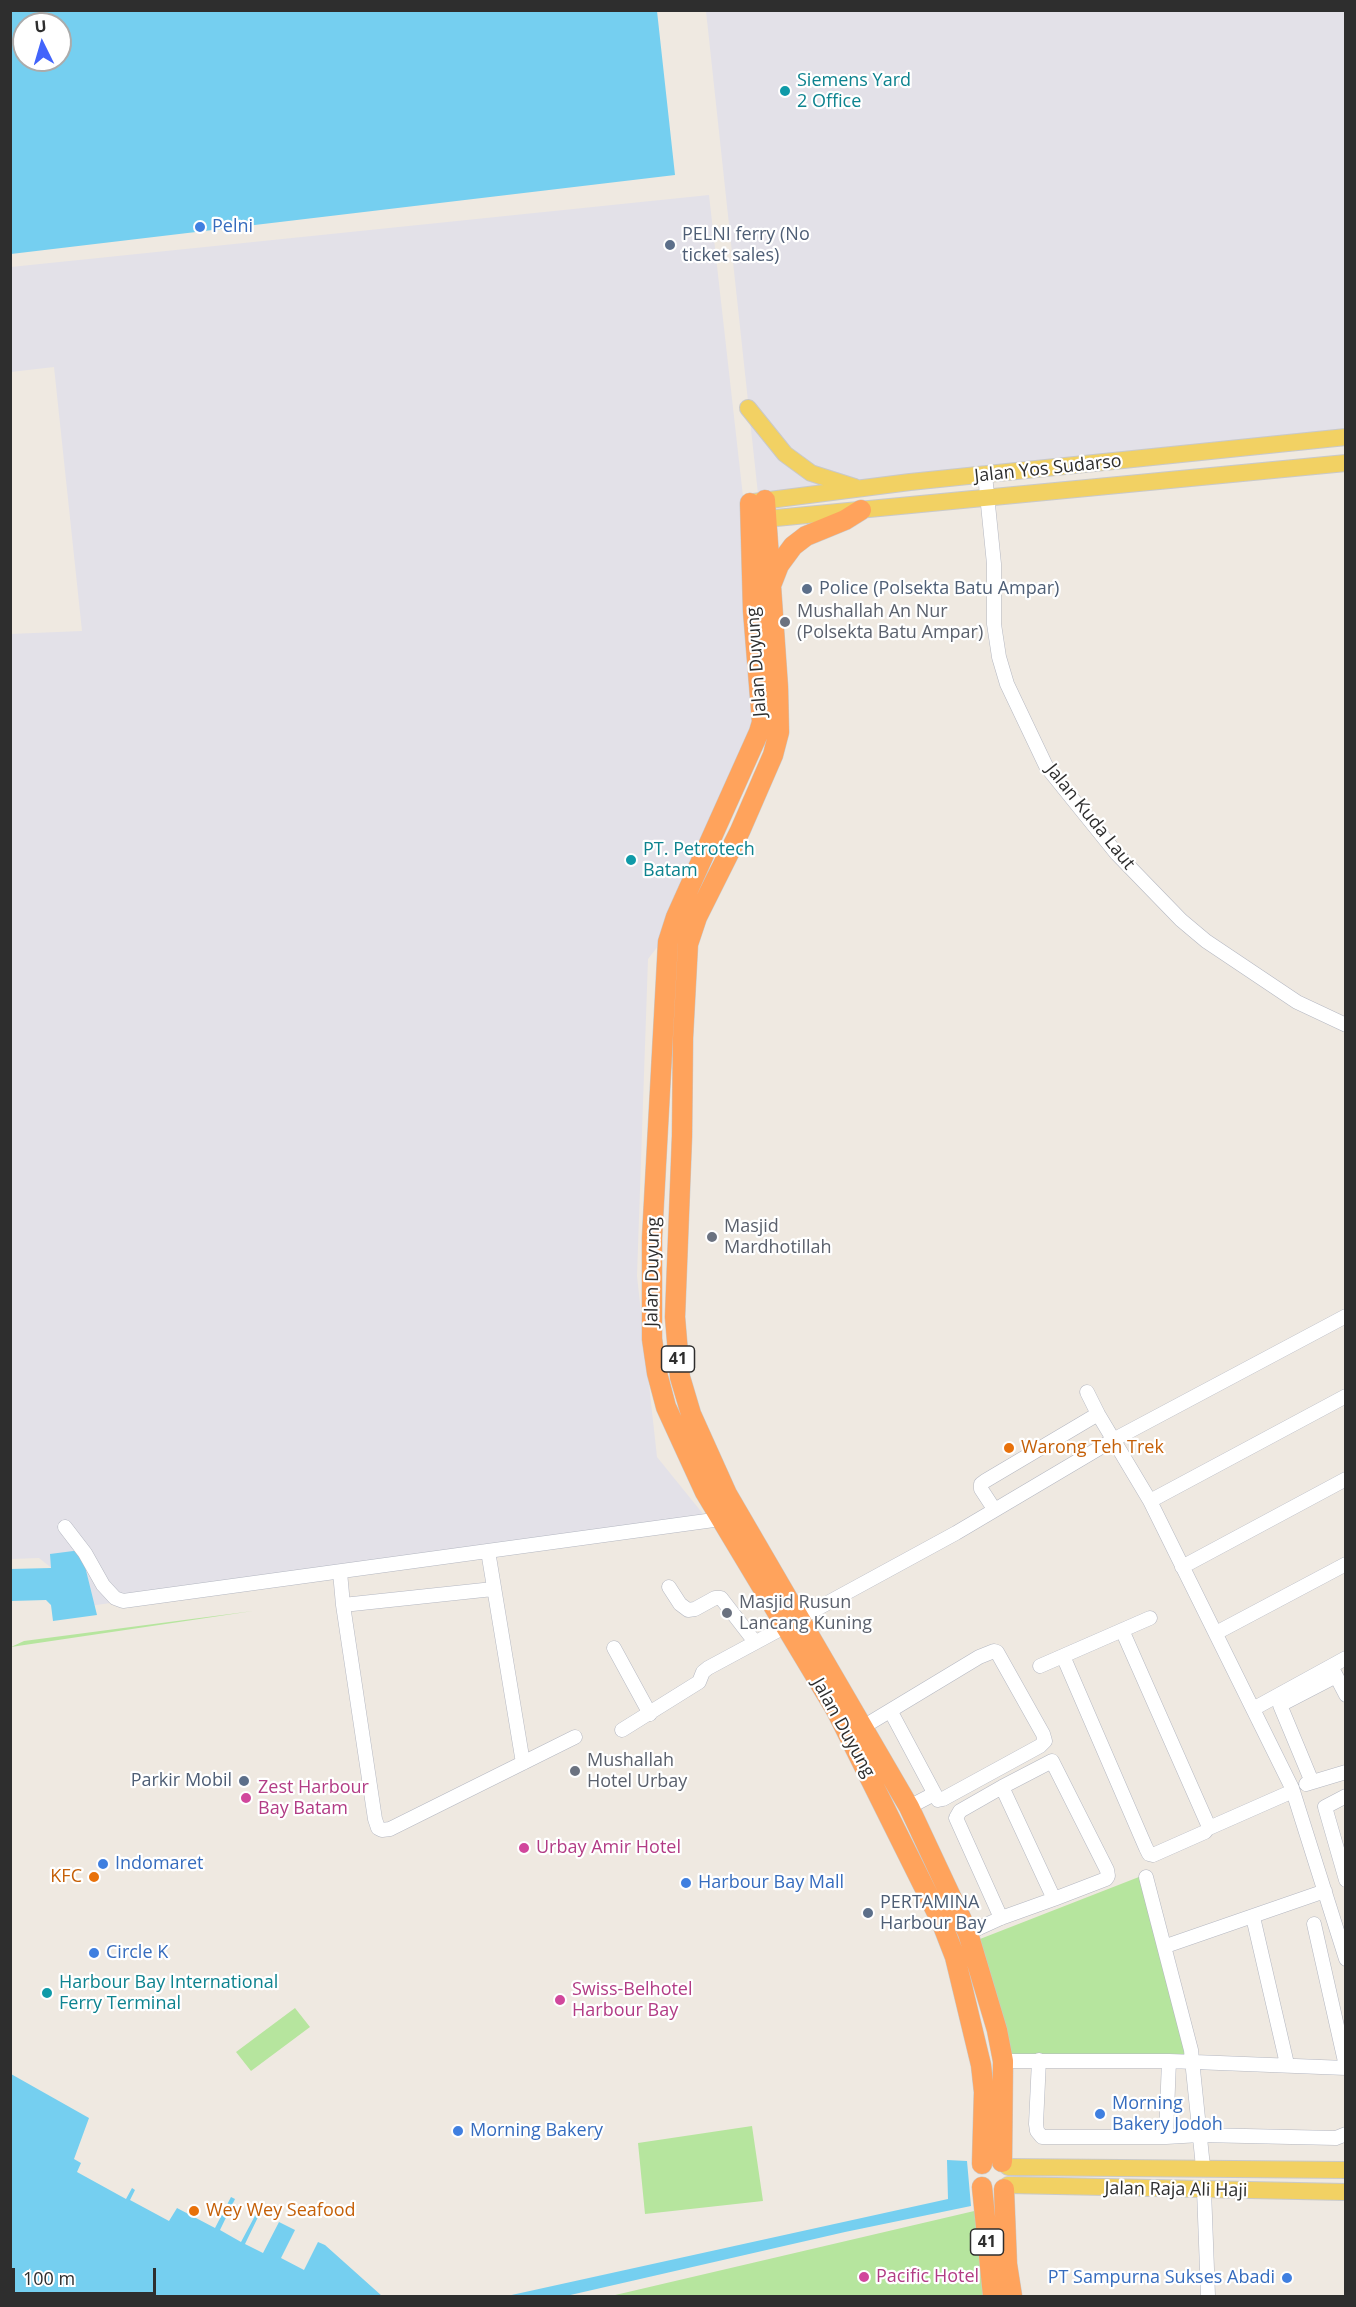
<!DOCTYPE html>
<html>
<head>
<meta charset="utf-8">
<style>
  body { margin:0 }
  #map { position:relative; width:1356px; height:2307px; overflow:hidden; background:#efe9e1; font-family:"Open Sans",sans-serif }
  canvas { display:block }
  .frame { position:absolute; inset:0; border:12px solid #2e2e2e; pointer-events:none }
  .north { position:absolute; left:12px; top:12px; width:60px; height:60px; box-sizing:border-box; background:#fff; border:2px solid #ababab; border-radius:50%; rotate:355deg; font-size:16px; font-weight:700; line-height:24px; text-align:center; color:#2e2e2e }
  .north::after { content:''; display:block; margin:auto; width:21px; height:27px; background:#4264fb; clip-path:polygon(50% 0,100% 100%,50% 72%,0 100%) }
  .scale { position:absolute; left:12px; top:2268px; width:144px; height:27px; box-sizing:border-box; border:3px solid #2e2e2e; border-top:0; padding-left:8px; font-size:18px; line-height:21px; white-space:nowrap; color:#2e2e2e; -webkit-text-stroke:4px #fff; paint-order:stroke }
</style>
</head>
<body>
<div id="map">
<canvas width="1356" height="2307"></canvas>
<div class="frame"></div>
<div class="north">U</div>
<div class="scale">100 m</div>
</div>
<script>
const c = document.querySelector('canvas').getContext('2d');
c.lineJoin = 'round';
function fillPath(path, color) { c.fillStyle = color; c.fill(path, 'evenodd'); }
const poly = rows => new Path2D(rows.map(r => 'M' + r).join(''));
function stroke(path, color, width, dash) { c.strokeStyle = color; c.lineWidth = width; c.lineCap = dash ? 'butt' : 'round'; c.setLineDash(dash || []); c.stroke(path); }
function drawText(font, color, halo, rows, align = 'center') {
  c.font = font + ' "Open Sans",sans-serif'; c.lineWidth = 4.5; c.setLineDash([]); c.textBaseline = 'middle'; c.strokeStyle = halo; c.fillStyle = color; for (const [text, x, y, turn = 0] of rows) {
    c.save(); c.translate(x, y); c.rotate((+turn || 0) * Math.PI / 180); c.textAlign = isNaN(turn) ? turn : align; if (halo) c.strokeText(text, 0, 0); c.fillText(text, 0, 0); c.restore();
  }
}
const industrial = poly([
  [706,11,1345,11,1345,434,758,494],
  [709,195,769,727,679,919,648,959,637,1276,657,1457,708,1520,89,1606,59,1574,39,1558,11,1559,10,634,82,631,54,367,11,372,11,267]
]);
const green = poly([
  [253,1611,11,1647,24,1641],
  [1144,1875,1191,2060,1005,2060,980,1939],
  [295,2008,310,2027,251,2071,236,2052],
  [752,2126,763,2201,645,2214,638,2143],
  [987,2208,996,2296,611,2296]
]);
const water = poly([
  [10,11,657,11,675,175,11,254],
  [24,24,60,24,60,60,24,60],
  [81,1550,97,1615,53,1621,51,1605,46,1600,11,1601,10,1569,51,1568,50,1554],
  [11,2074,89,2118,74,2159,81,2163,77,2172,126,2199,132,2188,135,2190,130,2200,169,2221,177,2208,215,2228,231,2197,235,2199,220,2230,241,2242,257,2212,260,2213,245,2244,263,2253,279,2222,295,2230,281,2258,304,2270,318,2242,325,2245,382,2296,11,2296],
  [947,2160,967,2161,971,2206,845,2232,566,2296,507,2296,948,2199]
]);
const minor = poly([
  [985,475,994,564,994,624,999,657,1007,684,1046,766,1117,854,1181,920,1206,941,1297,1002,1346,1025],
  [1087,1392,1098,1414,1150,1501,1292,1788,1346,1959],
  [1150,1501,1346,1396],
  [994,1509,981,1489,981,1484,985,1481,1098,1414],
  [65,1527,85,1553,103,1585,115,1598,123,1601,721,1519],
  [488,1551,523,1763],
  [1182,1567,1346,1479],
  [340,1572,343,1605,375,1819,378,1828,382,1830,390,1829,575,1737],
  [669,1587,680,1604,688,1610,695,1609,715,1598,721,1598,755,1642],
  [343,1605,493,1589],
  [800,1618,956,1533,1113,1440,1346,1316],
  [1216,1633,1346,1564],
  [614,1648,650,1714],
  [1063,1656,1146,1848,1149,1854,1153,1855,1205,1832,1209,1827,1122,1630],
  [1040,1666,1150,1618],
  [1333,1670,1346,1695],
  [1253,1709,1346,1658],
  [863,1727,979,1657,994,1651,997,1652,1043,1734,1045,1741,1040,1746,943,1799,938,1800,891,1712],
  [622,1730,699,1682,703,1672,708,1668,786,1626],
  [1312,1782,1280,1705,1336,1676],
  [1306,1784,1346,1772],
  [1346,1796,1325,1807,1346,1880],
  [909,1807,934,1794],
  [1209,1828,1293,1791],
  [1146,1877,1191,2050,1203,2167],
  [1253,1917,1287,2064],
  [1001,1918,956,1818,960,1811,1002,1787],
  [1314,1924,1346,2066],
  [968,1933,1001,1918,1054,1899,1106,1879,1108,1876,1107,1870,1052,1761,1002,1787,1054,1899],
  [1166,1946,1325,1891],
  [1039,2060,1036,2124,1037,2131,1042,2137,1166,2137,1200,2135,1336,2138,1346,2134],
  [1003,2061,1169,2061,1346,2068],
  [1166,2137,1169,2061],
  [1204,2190,1208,2296]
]);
const major = poly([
  [748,408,785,454,811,473,855,487],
  [754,502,910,482,1346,437],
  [755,520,1346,463],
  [1008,2167,1346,2170],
  [1008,2185,1346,2192]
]);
const highway = poly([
  [765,500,778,687,779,732,773,755,740,831,697,917,688,944,683,1038,682,1136,675,1317,680,1377,691,1414,727,1494,909,1807,968,1933,997,2030,1003,2061,1002,2162],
  [750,503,753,611,762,722,759,732,676,917,668,942,652,1238,652,1339,657,1373,666,1407,705,1492,836,1710,941,1921,955,1957,981,2065,984,2092,982,2164],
  [772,583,779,565,793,546,806,536,845,520,861,510],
  [982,2187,993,2296],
  [1004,2189,1007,2264,1012,2296]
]);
const markers = [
  [785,91,6,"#0f9aa8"],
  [200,227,6,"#3f7fe0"],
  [670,245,6,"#5c6f8a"],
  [807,589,6,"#5c6f8a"],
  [785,622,6,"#6b7280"],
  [631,860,6,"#0f9aa8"],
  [712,1237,6,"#6b7280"],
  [1009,1448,6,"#e8710a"],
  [727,1613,6,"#6b7280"],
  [575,1771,6,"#6b7280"],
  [244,1781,6,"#5c6f8a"],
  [246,1798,6,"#d1479c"],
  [524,1848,6,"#d1479c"],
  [103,1864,6,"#3f7fe0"],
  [94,1877,6,"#e8710a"],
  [686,1883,6,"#3f7fe0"],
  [868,1913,6,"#5c6f8a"],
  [94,1953,6,"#3f7fe0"],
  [47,1993,6,"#0f9aa8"],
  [560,2000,6,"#d1479c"],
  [1100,2114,6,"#3f7fe0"],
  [458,2131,6,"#3f7fe0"],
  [194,2211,6,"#e8710a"],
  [864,2277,6,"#d1479c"],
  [1287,2278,6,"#3f7fe0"]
];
const shields = [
  [678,1359,33],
  [987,2242,33]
];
const shieldNames = [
  ["41",678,1359],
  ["41",987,2242]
];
const cultureNames = [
  ["Siemens Yard",797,81],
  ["2 Office",797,102],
  ["PT. Petrotech",643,850],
  ["Batam",643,871],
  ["Harbour Bay International",59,1983],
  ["Ferry Terminal",59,2004]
];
const shopNames = [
  ["Pelni",212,227],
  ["Indomaret",115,1864],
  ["Harbour Bay Mall",698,1883],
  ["Circle K",106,1953],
  ["Morning",1112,2104],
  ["Bakery Jodoh",1112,2125],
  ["Morning Bakery",470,2131],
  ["PT Sampurna Sukses Abadi",1275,2278,"right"]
];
const serviceNames = [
  ["PELNI ferry (No",682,235],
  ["ticket sales)",682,256],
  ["Police (Polsekta Batu Ampar)",819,589],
  ["Parkir Mobil",232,1781,"right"],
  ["PERTAMINA",880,1903],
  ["Harbour Bay",880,1924]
];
const streetNames = [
  ["Jalan Yos Sudarso",1048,469,-6],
  ["Jalan Duyung",757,662,-94],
  ["Jalan Kuda Laut",1090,817,51],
  ["Jalan Duyung",653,1272,-89],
  ["Jalan Duyung",843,1728,61],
  ["Jalan Raja Ali Haji",1176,2190,1]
];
const worshipNames = [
  ["Mushallah An Nur",797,612],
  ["(Polsekta Batu Ampar)",797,633],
  ["Masjid",724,1227],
  ["Mardhotillah",724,1248],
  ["Masjid Rusun",739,1603],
  ["Lancang Kuning",739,1624],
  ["Mushallah",587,1761],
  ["Hotel Urbay",587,1782]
];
const foodNames = [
  ["Warong Teh Trek",1021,1448],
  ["KFC",82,1877,"right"],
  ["Wey Wey Seafood",206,2211]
];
const hotelNames = [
  ["Zest Harbour",258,1788],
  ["Bay Batam",258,1809],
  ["Urbay Amir Hotel",536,1848],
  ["Swiss-Belhotel",572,1990],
  ["Harbour Bay",572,2011],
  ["Pacific Hotel",876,2277]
];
fillPath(industrial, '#e3e1e8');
fillPath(green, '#b6e59e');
fillPath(water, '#75cff0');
stroke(minor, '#b4b7c1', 15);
stroke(major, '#c9c9c9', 18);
stroke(highway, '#c9c9c9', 21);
stroke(minor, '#fff', 14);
stroke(major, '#f2d163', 16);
stroke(highway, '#ffa35c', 20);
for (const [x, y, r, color] of markers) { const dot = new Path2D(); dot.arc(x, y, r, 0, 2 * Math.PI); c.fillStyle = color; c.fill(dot); stroke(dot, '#fff', 2); }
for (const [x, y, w] of shields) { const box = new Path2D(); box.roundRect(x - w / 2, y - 13, w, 26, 4.5); c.fillStyle = '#fff'; c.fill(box); stroke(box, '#2e2e2e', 1.5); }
drawText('bold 16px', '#2e2e2e', null, shieldNames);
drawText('18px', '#0d838f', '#fff', cultureNames, 'left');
drawText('18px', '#366cbe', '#fff', shopNames, 'left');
drawText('18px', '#4e5e75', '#fff', serviceNames, 'left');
drawText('18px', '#2e2e2e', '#fff', streetNames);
drawText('18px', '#5b616d', '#fff', worshipNames, 'left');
drawText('18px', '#c56008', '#fff', foodNames, 'left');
drawText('18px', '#b23c85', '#fff', hotelNames, 'left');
</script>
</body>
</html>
